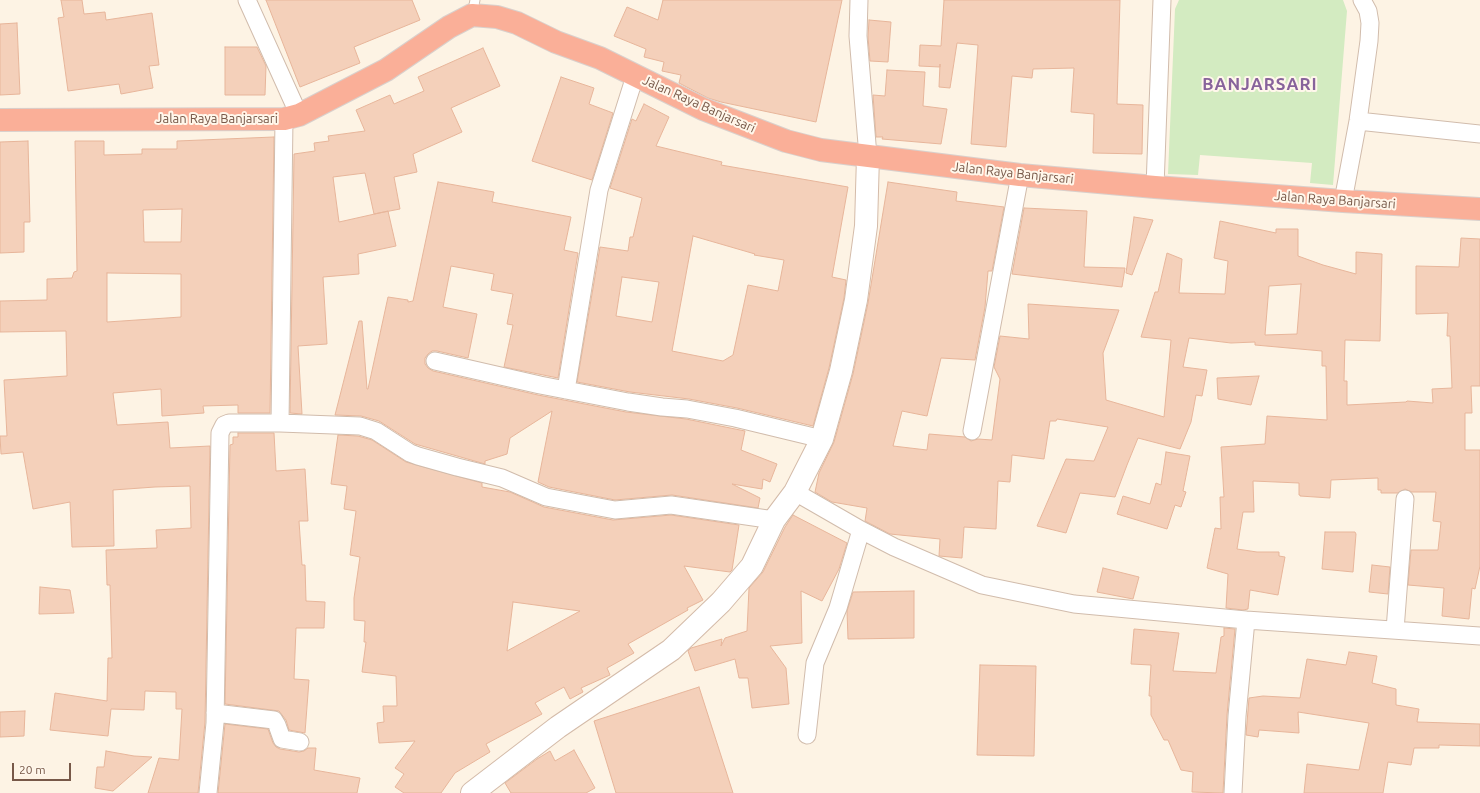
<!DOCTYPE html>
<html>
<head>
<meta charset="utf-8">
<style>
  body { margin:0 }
  #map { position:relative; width:1480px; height:793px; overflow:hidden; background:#fdf3e4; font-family:Ubuntu,sans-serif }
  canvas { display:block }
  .scale { position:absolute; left:12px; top:763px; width:59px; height:18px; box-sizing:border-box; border:2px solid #775848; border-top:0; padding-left:5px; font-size:12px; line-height:14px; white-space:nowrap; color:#775848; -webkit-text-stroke:3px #fff7eb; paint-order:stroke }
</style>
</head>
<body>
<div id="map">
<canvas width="1480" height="793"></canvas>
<div class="scale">20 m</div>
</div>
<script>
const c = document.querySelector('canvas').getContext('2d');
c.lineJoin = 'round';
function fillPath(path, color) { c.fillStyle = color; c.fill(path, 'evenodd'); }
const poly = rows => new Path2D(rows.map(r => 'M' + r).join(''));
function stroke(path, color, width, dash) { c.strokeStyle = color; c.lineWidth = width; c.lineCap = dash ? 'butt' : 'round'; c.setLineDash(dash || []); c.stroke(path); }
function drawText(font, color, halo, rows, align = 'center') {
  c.font = font + ' Ubuntu,sans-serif'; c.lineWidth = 4; c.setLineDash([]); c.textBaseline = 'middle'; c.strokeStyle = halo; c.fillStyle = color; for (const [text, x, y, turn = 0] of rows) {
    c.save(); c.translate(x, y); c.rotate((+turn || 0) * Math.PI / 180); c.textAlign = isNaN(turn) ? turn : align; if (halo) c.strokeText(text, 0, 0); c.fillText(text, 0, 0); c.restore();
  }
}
const green = poly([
  [1179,0,1343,0,1347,11,1333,185,1310,183,1312,163,1200,155,1198,175,1168,174,1175,9]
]);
const building = poly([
  [61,0,82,0,84,14,105,12,106,20,152,13,159,65,149,66,153,88,121,94,119,84,68,91,58,18,64,17,61,0],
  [266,0,412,0,420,20,354,47,360,63,300,87,266,0],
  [663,0,842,0,816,122,721,102,708,98,679,83,681,75,662,71,664,62,644,57,646,49,614,36,627,7,658,20,663,0],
  [944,0,1120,0,1117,104,1143,105,1142,154,1093,153,1094,114,1071,112,1074,68,1033,69,1032,78,1012,76,1006,147,971,144,978,45,957,43,950,88,939,87,940,64,940,67,919,66,920,45,941,46,944,0],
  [869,20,891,22,888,62,870,61,868,37,869,20],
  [17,23,20,94,0,95,0,24,17,23],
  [225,47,257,47,266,66,265,95,225,95,225,47],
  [483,48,500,86,451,108,462,132,413,154,417,172,394,177,400,209,374,214,365,173,333,177,339,222,388,211,396,246,358,254,359,274,323,277,327,344,298,346,302,414,290,413,294,154,315,151,314,143,329,141,328,136,365,131,356,110,390,95,394,104,424,91,418,77,483,48],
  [887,70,925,72,923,106,947,109,941,144,882,139,883,137,876,137,873,95,885,96,887,70],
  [561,77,594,88,589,104,613,113,592,180,532,161,561,77],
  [644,104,669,117,656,146,722,162,721,165,848,187,832,277,846,280,844,298,829,368,813,426,737,408,689,399,630,392,577,382,600,247,628,251,630,237,633,237,642,198,610,188,632,119,636,121,644,104],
  [693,236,755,254,754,255,784,260,778,291,748,285,733,355,723,361,672,351,693,236],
  [622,277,659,282,652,322,616,316,622,277],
  [274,137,270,413,238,413,238,405,203,406,204,413,162,416,161,389,113,393,117,425,168,422,170,448,210,446,205,722,198,793,148,793,159,758,179,760,182,709,176,709,176,692,145,691,144,710,111,709,108,736,50,730,55,693,107,701,108,658,112,658,110,585,107,585,106,550,157,548,156,530,191,528,190,486,155,487,113,490,114,546,72,547,70,502,33,509,23,452,1,454,0,436,7,436,4,380,67,376,66,331,0,332,0,301,47,300,47,279,72,278,74,272,77,271,75,141,104,141,104,155,142,154,142,149,177,149,177,141,274,137],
  [182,209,181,242,144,242,143,210,182,209],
  [107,273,181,274,181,317,107,322,107,273],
  [28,141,30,222,24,222,24,252,0,253,0,142,28,141],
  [438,182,494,192,492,202,571,217,564,250,578,253,558,378,504,367,513,325,507,324,513,294,491,290,494,274,451,266,443,307,477,314,468,358,437,351,432,351,428,354,425,358,425,364,428,368,433,371,538,395,626,412,686,419,745,431,741,450,777,464,770,482,763,479,762,489,732,484,760,498,758,508,672,495,615,500,549,487,538,482,552,411,510,438,507,454,485,461,485,464,415,444,379,421,361,416,335,415,359,321,362,321,367,389,368,389,388,297,408,300,408,302,413,301,438,182],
  [888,182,957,192,956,201,1004,207,992,271,988,271,985,307,975,360,941,358,927,416,902,411,893,446,927,450,929,434,965,437,971,441,978,439,992,440,1000,379,994,367,1000,336,1029,339,1028,304,1119,310,1103,353,1106,400,1164,417,1171,340,1141,337,1155,292,1158,292,1167,253,1182,259,1179,293,1225,294,1228,261,1214,258,1220,221,1276,233,1276,229,1298,229,1298,256,1323,265,1356,274,1356,252,1382,254,1380,341,1345,340,1344,381,1347,381,1347,405,1406,402,1407,401,1433,403,1432,389,1452,388,1450,336,1447,336,1448,313,1416,314,1416,266,1459,267,1461,238,1480,239,1480,386,1471,386,1472,413,1465,413,1465,450,1480,450,1480,566,1475,589,1472,588,1469,619,1442,616,1444,588,1408,585,1411,550,1438,550,1441,522,1433,521,1436,492,1412,492,1405,489,1398,493,1381,493,1381,490,1378,490,1378,478,1331,480,1330,498,1300,496,1300,495,1299,495,1299,483,1253,481,1254,512,1243,512,1237,549,1257,552,1279,552,1279,556,1285,557,1278,595,1250,590,1248,609,1243,610,1226,608,1228,574,1207,568,1215,528,1221,529,1220,497,1224,497,1221,447,1265,444,1267,416,1327,420,1326,366,1322,366,1322,351,1255,345,1255,342,1231,343,1189,338,1183,367,1207,370,1202,396,1196,395,1191,422,1180,449,1138,438,1127,465,1115,497,1080,493,1066,533,1037,526,1066,459,1094,461,1108,427,1057,419,1056,421,1050,421,1044,459,1012,455,1010,482,998,481,996,529,964,527,962,558,939,556,940,539,890,534,865,521,867,508,832,502,815,492,819,473,834,442,853,374,868,303,888,182],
  [1301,284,1297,334,1265,335,1269,286,1301,284],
  [1024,208,1087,211,1084,267,1125,268,1122,287,1012,274,1024,208],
  [1134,217,1153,220,1132,275,1126,273,1134,217],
  [1259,376,1251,405,1218,399,1217,378,1259,376],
  [238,433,274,433,276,471,305,469,308,521,299,521,302,565,305,565,306,601,325,602,324,628,296,628,294,679,309,680,305,733,289,730,286,720,279,711,225,704,230,445,233,444,233,437,238,437,238,433],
  [338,435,358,436,372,440,406,462,482,483,482,487,510,492,544,507,613,520,671,515,739,525,732,570,730,572,684,566,703,600,687,608,688,610,628,644,634,653,607,668,610,675,581,688,583,692,570,699,564,687,535,703,542,714,486,744,490,752,455,773,441,793,404,793,395,787,404,774,395,768,415,741,379,743,377,723,384,722,383,706,397,706,396,676,362,672,366,642,364,642,365,621,354,620,354,598,360,557,350,555,356,511,344,509,347,486,331,484,338,435],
  [513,602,580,611,507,651,513,602],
  [1166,452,1190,456,1183,491,1186,492,1181,507,1175,505,1167,529,1117,514,1123,496,1150,504,1156,483,1161,485,1166,452],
  [793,515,847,543,839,569,822,601,801,591,802,643,770,646,786,668,789,704,752,708,748,678,739,678,735,659,695,671,688,651,691,648,722,639,721,646,725,638,747,631,749,588,763,572,785,527,793,515],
  [1325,532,1355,532,1356,534,1353,572,1322,569,1325,532],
  [1372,565,1390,567,1388,594,1369,592,1372,565],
  [1103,568,1139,577,1133,599,1097,592,1103,568],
  [40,587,70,590,74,613,39,614,40,587],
  [914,591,914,638,848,639,847,611,853,592,914,591],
  [1224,628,1235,629,1227,715,1223,793,1192,792,1193,772,1181,770,1168,740,1164,740,1151,715,1151,696,1149,696,1151,665,1131,664,1134,629,1179,633,1173,671,1216,673,1221,637,1224,636,1224,628],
  [1349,652,1377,656,1372,683,1396,689,1396,705,1419,709,1417,722,1480,724,1480,746,1439,745,1439,748,1414,748,1411,765,1388,762,1383,793,1304,793,1307,764,1359,770,1369,723,1298,712,1299,733,1259,730,1258,737,1246,735,1249,698,1263,696,1300,698,1307,659,1346,665,1349,652],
  [980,665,1036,666,1034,756,977,755,980,665],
  [699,687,733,793,616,793,594,721,699,687],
  [25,711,24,736,0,737,0,712,25,711],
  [225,724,268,729,273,743,276,747,280,749,299,752,304,751,308,748,316,748,314,770,360,778,357,793,218,793,225,724],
  [574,750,595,788,586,793,511,793,505,783,537,759,550,751,555,761,574,750],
  [106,751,134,756,152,757,113,791,95,788,97,767,104,767,106,751]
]);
const lane = poly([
  [472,15,475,0]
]);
const street = poly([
  [247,0,299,115],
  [859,0,858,36,868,156],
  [1358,121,1480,134],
  [1155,187,1162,0],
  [1343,201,1358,121,1369,41,1370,23,1368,11,1362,0],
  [435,361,540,385,628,402,662,407,687,409,735,418,822,439],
  [566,390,599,190,635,76],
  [280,423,284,119],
  [972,431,1020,175],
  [795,492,861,530,894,547,982,585,1074,604,1246,620,1480,636],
  [1395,630,1405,499],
  [215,713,274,720,277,725,282,739,300,742],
  [807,735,815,663,838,608,861,530],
  [208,793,215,723,220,433,224,425,229,423,280,423,360,426,376,431,410,453,418,456,457,467,502,478,546,497,615,510,671,505,774,520],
  [1233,793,1237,716,1246,620]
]);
const secondary = poly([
  [472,793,558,727,671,650,721,602,752,566,774,520,795,492,822,439,841,371,856,300,866,226,868,156]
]);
const highway = poly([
  [0,120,284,119,299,115,386,70,449,27,472,15,497,17,517,23,556,42,600,58,703,109,786,141,821,150,1020,175,1155,187,1343,201,1480,209]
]);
const streetNames = [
  ["Jalan Raya Banjarsari",699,104,24],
  ["Jalan Raya Banjarsari",217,119],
  ["Jalan Raya Banjarsari",1013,173,6],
  ["Jalan Raya Banjarsari",1335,200,4]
];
const districtNames = [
  ["BANJARSARI",1260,84]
];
fillPath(green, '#d3ebc1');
fillPath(building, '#f4d0ba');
stroke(building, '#e7b59a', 1);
stroke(lane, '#d1bcac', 11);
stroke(street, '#d1bcac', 19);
stroke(secondary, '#d4bba9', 24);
stroke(highway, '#d9d0cc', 24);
stroke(lane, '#fff', 9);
stroke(street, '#fff', 17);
stroke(secondary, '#fff', 22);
stroke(highway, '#faaf98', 22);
drawText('13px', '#775848', '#fff7eb', streetNames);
c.letterSpacing = '1px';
drawText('bold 17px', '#87639b', '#fff7eb', districtNames);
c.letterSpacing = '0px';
</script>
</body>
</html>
